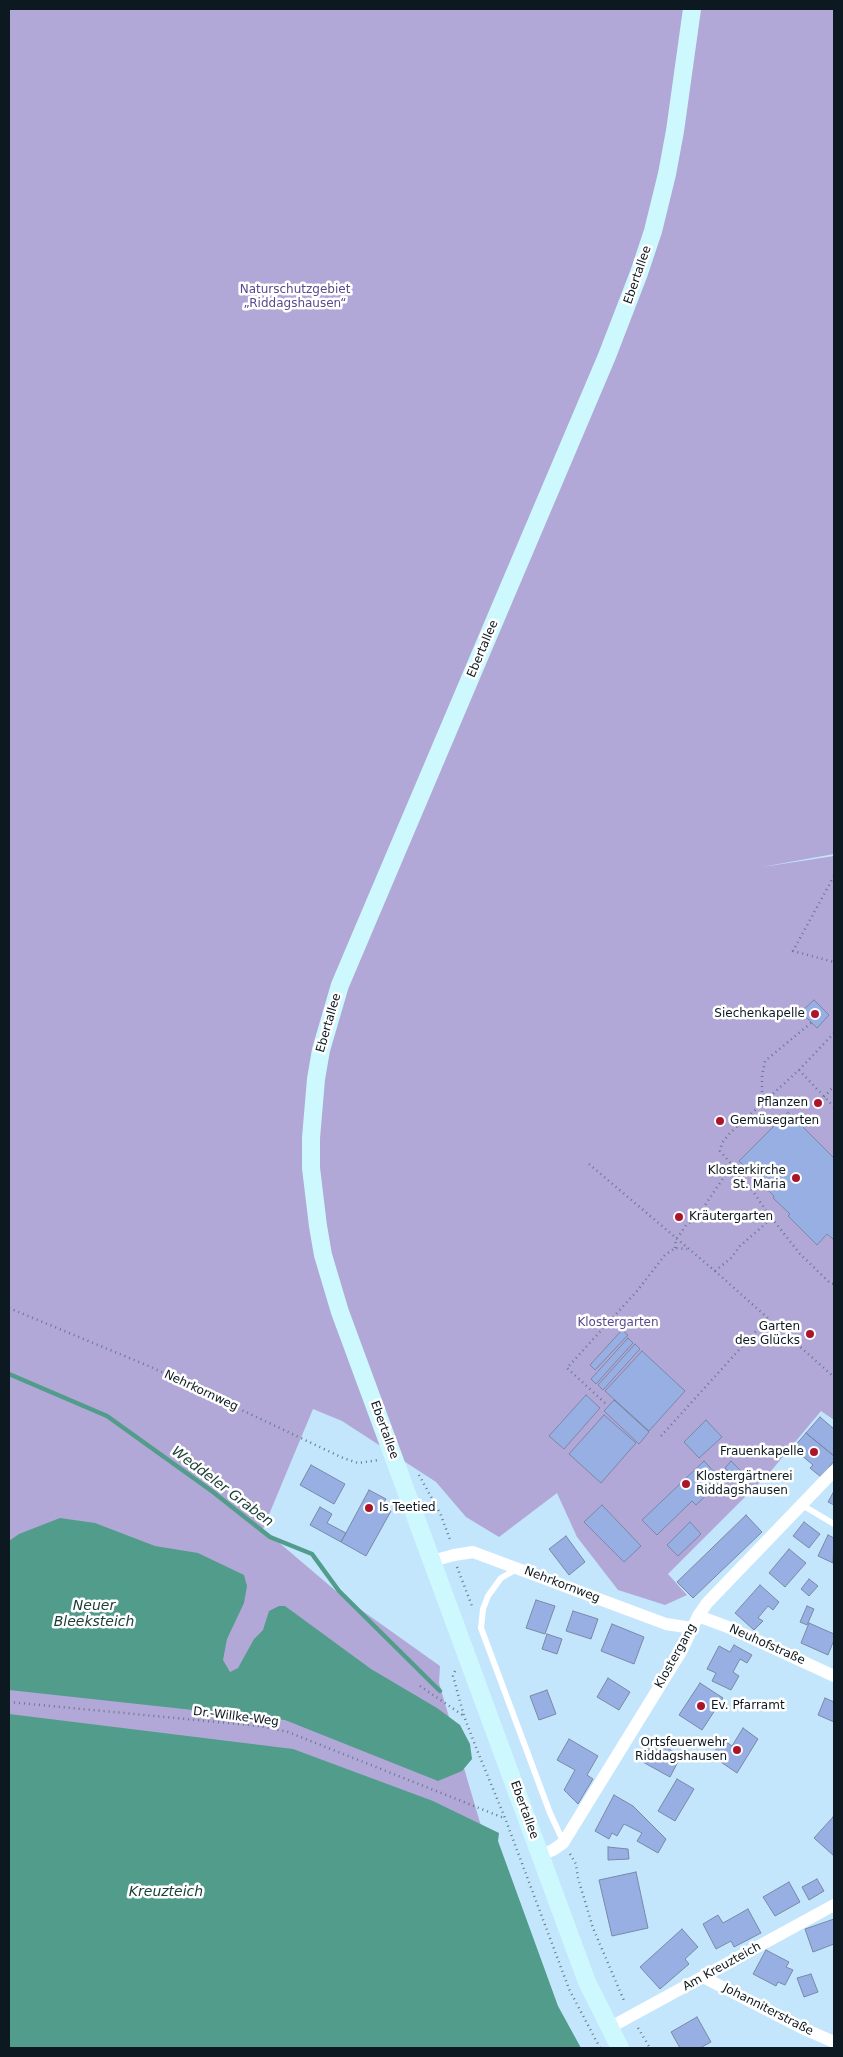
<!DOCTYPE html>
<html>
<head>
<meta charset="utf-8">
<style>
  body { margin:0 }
  #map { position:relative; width:843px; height:2057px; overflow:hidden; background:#c3e6fd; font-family:"DejaVu Sans",sans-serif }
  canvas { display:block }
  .frame { position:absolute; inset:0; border:10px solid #0c1920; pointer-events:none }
</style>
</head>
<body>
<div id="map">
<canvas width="843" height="2057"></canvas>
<div class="frame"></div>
</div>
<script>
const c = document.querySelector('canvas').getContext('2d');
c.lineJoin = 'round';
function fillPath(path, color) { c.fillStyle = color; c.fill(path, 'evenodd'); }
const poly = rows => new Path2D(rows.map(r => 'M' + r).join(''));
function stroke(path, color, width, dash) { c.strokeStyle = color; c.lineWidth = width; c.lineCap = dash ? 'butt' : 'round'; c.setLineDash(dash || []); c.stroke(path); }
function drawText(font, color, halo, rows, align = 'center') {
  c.font = font + ' "DejaVu Sans",sans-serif'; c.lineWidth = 5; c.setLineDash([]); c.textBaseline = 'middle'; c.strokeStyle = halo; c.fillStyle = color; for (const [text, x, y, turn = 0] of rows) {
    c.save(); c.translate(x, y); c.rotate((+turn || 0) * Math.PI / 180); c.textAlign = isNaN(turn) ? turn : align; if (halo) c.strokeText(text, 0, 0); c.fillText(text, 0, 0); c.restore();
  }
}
const green = poly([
  [9,9,834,9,834,854,762,867,834,856,834,1420,821,1411,771,1471,668,1574,687,1595,665,1605,618,1590,577,1537,557,1493,499,1537,466,1517,436,1482,342,1421,313,1409,263,1529,343,1597,440,1666,439,1683,486,1843,9,2048]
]);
const water = poly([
  [60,1518,95,1523,155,1546,198,1553,244,1575,247,1586,244,1603,227,1639,223,1660,230,1672,238,1668,254,1639,263,1630,269,1611,279,1606,285,1606,371,1669,437,1708,460,1725,470,1744,472,1759,462,1771,438,1781,285,1720,9,1690,9,1541,19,1534],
  [9,1714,293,1749,433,1801,499,1833,498,1841,558,2006,581,2048,9,2048]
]);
const stream = poly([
  [9,1374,107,1416,213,1492,270,1537,312,1554,339,1591,440,1691]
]);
const building = poly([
  [814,1000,829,1015,817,1028,801,1012,814,1000],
  [788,1112,834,1158,834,1240,827,1234,817,1245,788,1216,790,1214,773,1198,774,1196,739,1161,788,1112],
  [622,1330,628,1335,595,1370,590,1365,622,1330],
  [628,1338,633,1343,596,1384,591,1379,628,1338],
  [635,1344,640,1349,603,1390,598,1385,635,1344],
  [642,1351,685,1391,649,1431,605,1391,642,1351],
  [586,1395,600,1408,564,1449,549,1436,586,1395],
  [614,1400,649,1432,639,1444,604,1411,614,1400],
  [604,1415,636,1443,601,1483,569,1454,604,1415],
  [820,1417,834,1429,834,1456,806,1433,820,1417],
  [706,1420,722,1437,699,1458,684,1442,706,1420],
  [806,1433,834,1456,834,1461,821,1477,810,1468,813,1465,793,1448,806,1433],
  [704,1461,722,1480,696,1505,692,1501,657,1535,642,1520,704,1461],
  [731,1461,747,1477,741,1483,725,1468,731,1461],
  [311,1465,345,1484,334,1504,300,1485,311,1465],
  [369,1490,386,1499,382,1506,391,1511,366,1556,341,1542,369,1490],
  [834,1491,834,1505,828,1502,834,1491],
  [602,1505,641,1546,624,1562,584,1522,602,1505],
  [320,1507,332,1514,327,1523,346,1533,341,1542,310,1525,320,1507],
  [746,1515,762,1532,693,1598,677,1582,746,1515],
  [690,1522,701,1534,678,1556,667,1545,690,1522],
  [804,1522,820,1534,809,1548,793,1536,804,1522],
  [828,1535,834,1538,833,1563,818,1556,828,1535],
  [566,1536,585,1562,569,1575,549,1549,566,1536],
  [789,1549,806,1563,785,1587,769,1573,789,1549],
  [809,1579,818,1586,809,1596,801,1589,809,1579],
  [760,1585,779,1602,773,1610,768,1606,758,1618,763,1621,754,1630,735,1613,760,1585],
  [536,1600,555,1606,545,1634,526,1628,536,1600],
  [807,1606,814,1609,807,1625,800,1622,807,1606],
  [573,1611,598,1619,591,1639,566,1631,573,1611],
  [809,1623,834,1634,834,1640,828,1655,801,1643,809,1623],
  [612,1624,644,1637,634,1664,601,1651,612,1624],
  [547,1634,562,1639,557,1654,542,1649,547,1634],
  [734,1645,752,1655,747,1663,740,1659,733,1672,739,1676,731,1690,712,1681,716,1673,707,1669,719,1646,730,1652,734,1645],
  [608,1678,630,1692,619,1710,597,1697,608,1678],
  [700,1683,723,1698,702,1730,679,1715,700,1683],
  [547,1690,556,1714,539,1720,530,1696,547,1690],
  [825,1698,834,1702,834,1722,818,1715,825,1698],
  [743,1728,758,1739,737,1773,712,1756,722,1739,732,1746,743,1728],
  [569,1739,598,1756,587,1775,593,1779,578,1804,564,1790,575,1770,557,1760,569,1739],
  [652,1739,681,1756,670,1777,641,1761,652,1739],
  [677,1779,694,1789,675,1821,658,1811,677,1779],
  [614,1795,633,1806,666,1839,658,1853,637,1841,642,1833,624,1824,617,1836,612,1833,609,1839,595,1831,614,1795],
  [833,1817,834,1818,834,1856,814,1838,833,1817],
  [608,1847,628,1849,629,1859,608,1860,608,1847],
  [636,1872,648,1928,612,1936,599,1880,636,1872],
  [817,1879,824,1891,809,1900,802,1887,817,1879],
  [789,1882,800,1902,775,1916,763,1897,789,1882],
  [748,1909,761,1933,734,1947,731,1941,716,1949,703,1924,718,1915,723,1923,748,1909],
  [834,1919,834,1944,813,1952,805,1929,834,1919],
  [682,1929,698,1947,685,1959,689,1964,660,1989,640,1967,682,1929],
  [766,1950,789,1962,786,1967,793,1970,785,1985,778,1982,776,1986,753,1974,766,1950],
  [811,1974,818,1992,804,1997,797,1978,811,1974],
  [697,2017,711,2042,700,2048,680,2048,671,2032,697,2017]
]);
const path = poly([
  [834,876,793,951,834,962],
  [799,1070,834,1033],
  [824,1097,834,1086],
  [762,1102,762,1076,765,1061,811,1023],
  [834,1107,799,1070,730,1133,722,1143,720,1151,746,1181,767,1212,800,1254,830,1283,834,1284],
  [589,1164,715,1271,834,1377],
  [675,1248,676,1239,680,1234,686,1225,695,1220,732,1165],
  [715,1271,731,1258,740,1246,772,1218],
  [9,1308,151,1367,343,1458,358,1463,379,1460],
  [605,1403,567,1368,637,1291,665,1255,675,1248,687,1249],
  [661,1436,767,1319],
  [419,1475,440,1513,451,1542],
  [457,1567,472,1606],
  [455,1671,453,1676,464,1716,477,1750,505,1818,569,1989,600,2048],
  [420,1686,464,1716],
  [9,1702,259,1726,288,1732,504,1818],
  [570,1854,576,1864,578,1878,593,1928,625,2003],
  [638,2028,650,2048]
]);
const lane = poly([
  [802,1505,834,1524],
  [517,1569,501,1578,488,1596,483,1609,481,1628,550,1813,563,1841]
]);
const street = poly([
  [432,1561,454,1555,473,1552,666,1624,692,1628],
  [698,1616,728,1627,834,1676],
  [541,1855,553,1850,563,1843,682,1650,698,1616,707,1603,834,1471],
  [703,1977,802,2028,834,2042],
  [609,2028,834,1905]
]);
const secondary = poly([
  [620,2048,587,1982,340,1312,323,1255,318,1226,311,1168,311,1138,316,1079,321,1050,340,985,607,356,639,273,653,231,667,174,675,131,692,9]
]);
const markers = [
  [815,1014,5,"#ab152a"],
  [818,1103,5,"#ab152a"],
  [720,1121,5,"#ab152a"],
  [796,1178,5,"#ab152a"],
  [679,1217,5,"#ab152a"],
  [810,1334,5,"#ab152a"],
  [814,1452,5,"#ab152a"],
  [686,1484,5,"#ab152a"],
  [369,1508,5,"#ab152a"],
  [701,1706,5,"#ab152a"],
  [737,1750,5,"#ab152a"]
];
const streetNames = [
  ["Ebertallee",638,275,-71],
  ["Ebertallee",483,649,-67],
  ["Ebertallee",329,1023,-74],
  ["Nehrkornweg",201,1391,25],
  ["Ebertallee",384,1430,70],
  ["Nehrkornweg",562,1585,21],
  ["Neuhofstraße",767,1645,24],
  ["Klostergang",676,1656,-61],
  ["Dr.-Willke-Weg",236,1717,7],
  ["Ebertallee",524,1810,70],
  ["Am Kreuzteich",722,1967,-29],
  ["Johanniterstraße",768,2010,27]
];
const parkNames = [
  ["Naturschutzgebiet",295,290],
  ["„Riddagshausen“",295,304],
  ["Klostergarten",618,1323]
];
const poiNames = [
  ["Siechenkapelle",805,1014],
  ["Pflanzen",808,1103],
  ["Gemüsegarten",730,1121,"left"],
  ["Klosterkirche",786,1171],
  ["St. Maria",786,1185],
  ["Kräutergarten",689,1217,"left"],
  ["Garten",800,1327],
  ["des Glücks",800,1341],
  ["Frauenkapelle",804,1452],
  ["Klostergärtnerei",696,1477,"left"],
  ["Riddagshausen",696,1491,"left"],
  ["Is Teetied",379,1508,"left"],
  ["Ev. Pfarramt",711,1706,"left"],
  ["Ortsfeuerwehr",727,1743],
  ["Riddagshausen",727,1757]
];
const waterNames = [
  ["Weddeler Graben",222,1487,37],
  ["Neuer",94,1606],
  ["Bleeksteich",94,1622],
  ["Kreuzteich",166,1892]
];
fillPath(green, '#b2a8d7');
fillPath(water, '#529c8b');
stroke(stream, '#529c8b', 4.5);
fillPath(building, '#97afe2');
stroke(building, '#7a88a6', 1);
stroke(path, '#627a88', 2.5, [1, 4]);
stroke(lane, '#fff', 6);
stroke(street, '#fff', 12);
stroke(secondary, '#cdf9fe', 18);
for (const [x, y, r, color] of markers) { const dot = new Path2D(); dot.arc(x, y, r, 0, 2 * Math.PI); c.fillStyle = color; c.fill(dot); stroke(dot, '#fff', 2); }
drawText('12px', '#0c1920', '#fff', streetNames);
drawText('12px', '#5c498d', '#fff', parkNames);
drawText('12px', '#0c1920', '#fff', poiNames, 'right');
drawText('italic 14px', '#1c4038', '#fff', waterNames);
</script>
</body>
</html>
